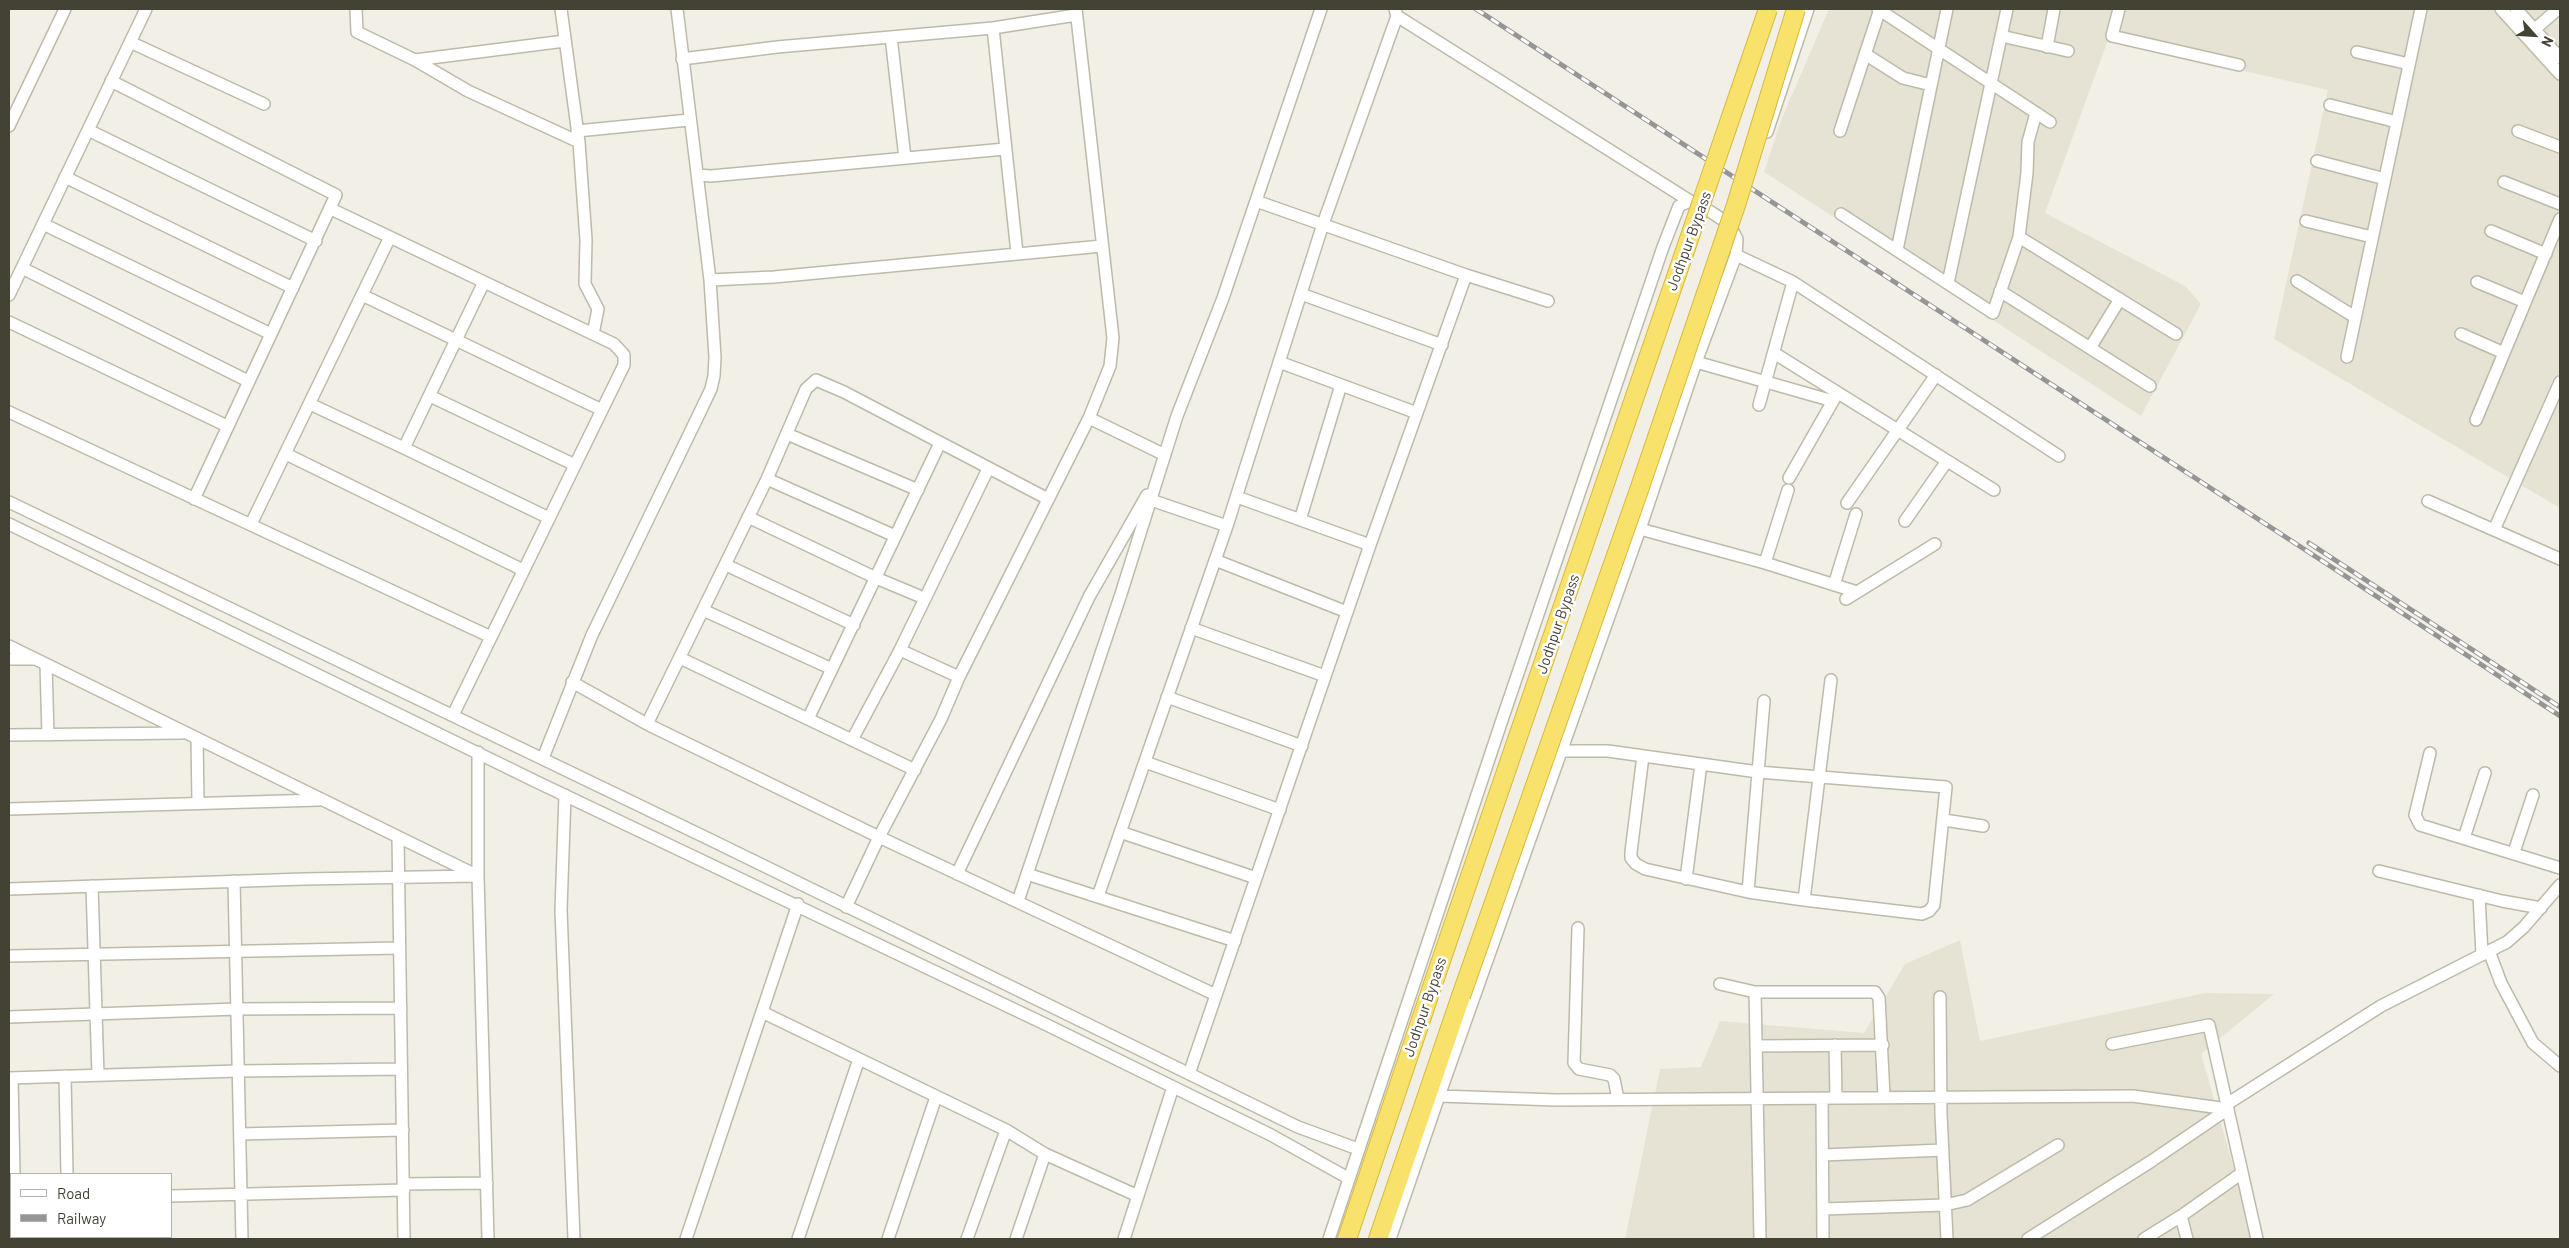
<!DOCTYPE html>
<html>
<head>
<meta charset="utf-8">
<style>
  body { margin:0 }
  #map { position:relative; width:2569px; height:1248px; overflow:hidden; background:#f2f0e6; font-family:Barlow,sans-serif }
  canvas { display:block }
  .frame { position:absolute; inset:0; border:10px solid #444135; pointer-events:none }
  .legend { position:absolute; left:10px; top:1173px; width:162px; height:65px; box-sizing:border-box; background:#fff; border:1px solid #b4b3ae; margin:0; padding:6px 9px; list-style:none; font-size:15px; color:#444135 }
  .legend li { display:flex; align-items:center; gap:10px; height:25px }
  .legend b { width:25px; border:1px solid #b4b3ae }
  .north { position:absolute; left:2509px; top:10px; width:50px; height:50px; -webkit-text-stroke:4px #fff; paint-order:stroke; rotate:116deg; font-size:14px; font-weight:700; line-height:20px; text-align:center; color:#444135 }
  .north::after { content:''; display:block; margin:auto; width:18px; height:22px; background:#444135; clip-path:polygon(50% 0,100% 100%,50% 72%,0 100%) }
</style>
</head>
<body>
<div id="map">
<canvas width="2569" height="1248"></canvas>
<div class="frame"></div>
<ul class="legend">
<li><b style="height:6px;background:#fff"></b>Road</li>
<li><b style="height:6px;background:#959595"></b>Railway</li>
</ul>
<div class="north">N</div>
</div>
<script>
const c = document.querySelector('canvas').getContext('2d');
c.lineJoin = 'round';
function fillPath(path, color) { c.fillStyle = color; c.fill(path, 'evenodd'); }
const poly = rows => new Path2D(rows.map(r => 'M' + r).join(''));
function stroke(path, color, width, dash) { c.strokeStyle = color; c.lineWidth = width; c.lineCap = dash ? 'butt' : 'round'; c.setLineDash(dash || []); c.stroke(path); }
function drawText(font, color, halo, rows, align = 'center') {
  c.font = font + ' Barlow,sans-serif'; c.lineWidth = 5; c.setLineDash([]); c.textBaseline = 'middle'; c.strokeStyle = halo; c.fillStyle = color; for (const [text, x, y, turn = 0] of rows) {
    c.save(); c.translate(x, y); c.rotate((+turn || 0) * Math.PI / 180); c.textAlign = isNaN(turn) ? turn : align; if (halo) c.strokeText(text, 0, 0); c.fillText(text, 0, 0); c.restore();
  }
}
const residential = poly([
  [1829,9,2560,9,2560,508,2274,339,2328,90,2108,40,2045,213,2185,286,2201,304,2141,416,1764,172,1782,118],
  [1960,940,1980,1041,2205,993,2274,994,2201,1054,2254,1239,1625,1239,1660,1069,1701,1067,1720,1021,1864,1033,1905,964]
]);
const minor = poly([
  [356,9,357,32,415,60,468,91,579,142,561,9],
  [1878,9,2050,122],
  [2119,9,2112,36,2239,65],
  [2501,9,2560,74],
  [2516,9,2560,58],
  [1397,16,1690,201],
  [993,28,1017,253],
  [2535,29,2558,9],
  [2001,36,2068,51],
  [891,37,905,158],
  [130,42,264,104],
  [2047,47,2054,9],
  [2357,52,2409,64],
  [1865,54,1903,78,1931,85],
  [682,59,777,47,993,28,1076,15],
  [415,60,565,41],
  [111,81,336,195,194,499],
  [2330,105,2397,122],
  [9,126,65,9],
  [88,130,316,241],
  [577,131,689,120],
  [1840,131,1880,9],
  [2518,131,2560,147],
  [1767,132,1808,9],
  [579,142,586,240,585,284,598,309,593,334],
  [2317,161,2385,179],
  [698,175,711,176,1005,149],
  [65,177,293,288],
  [2504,182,2560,204],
  [1256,201,1466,275,1548,301],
  [331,209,614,344,624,355,624,365,453,715],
  [1841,214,1993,313,2019,237,2027,173,2028,142,2036,113],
  [2306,221,2372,237],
  [43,224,271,334],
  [2491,231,2546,254],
  [2019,237,2176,334],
  [1897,250,1947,9],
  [1736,255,1793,282,2059,456],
  [22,268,248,381],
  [710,280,774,277,1102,246],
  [2297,281,2355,317],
  [2477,282,2525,302],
  [1948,283,2007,9],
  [2000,291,2150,386],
  [1301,294,1442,345],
  [9,295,146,9],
  [362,295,602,410],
  [9,322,227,426],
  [2461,334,2504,353],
  [2090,348,2120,299],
  [1774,353,1994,490],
  [2347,357,2421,9],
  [1279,362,1417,413],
  [1696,362,1833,401],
  [430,396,575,465],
  [310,404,404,448,484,282],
  [1759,405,1793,282],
  [9,412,491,637],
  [1089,418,1165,455],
  [2476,420,2560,219],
  [787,434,918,490],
  [404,448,549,518],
  [286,454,523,570],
  [1789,478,1837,394],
  [767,479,895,536],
  [1237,497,1370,545],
  [1151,500,1227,526],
  [2428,501,2560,559],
  [9,502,711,840,1298,1127,1358,1149],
  [1847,503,1936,375],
  [748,517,876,578,924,598],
  [1300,520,1341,385],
  [1905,521,1947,461],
  [9,524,539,783,1047,1025,1271,1135,1348,1178],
  [251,524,390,237],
  [1640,529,1765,563,1857,592],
  [2494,530,2560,382],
  [1215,560,1347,612],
  [1765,563,1788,490],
  [726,565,854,625],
  [1834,585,1856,514],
  [1846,599,1935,544],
  [703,610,832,669],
  [1191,628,1325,676],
  [9,646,478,876],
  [900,650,959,677],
  [680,658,915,770],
  [9,659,32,659],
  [46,664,48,735],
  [572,682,647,724,879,837,1216,995],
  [1167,697,1302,746],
  [808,719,940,443],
  [647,724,767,479,806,389,816,380,844,392,1048,499],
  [9,735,182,733],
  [197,738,198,803],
  [852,740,900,650,988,469],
  [1561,751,1608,751,1758,772,1946,787,1934,905,1929,911,1922,914,1804,900,1748,892,1645,869,1636,864,1631,858,1631,852,1643,756],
  [478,752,478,876,488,1239],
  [2430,753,2415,815,2420,825,2560,868],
  [543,758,592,635,700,412,711,389,714,376,715,357,710,280,677,9],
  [1145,762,1280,810],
  [565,795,561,910,574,1239],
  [9,809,319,800],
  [1944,820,1983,826],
  [1120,832,1256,878],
  [398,837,404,1239],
  [2464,838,2485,773],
  [2514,852,2533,795],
  [2379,871,2502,901,2541,908],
  [957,874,1089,597,1147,495],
  [1027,874,1235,941],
  [1686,879,1701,764],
  [234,881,242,1239],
  [92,886,98,1075],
  [9,889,304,879,476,876],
  [1748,892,1764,701],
  [2479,895,2482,955],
  [1098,896,1227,526,1323,224,1397,16,1395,9],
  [1804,900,1831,680],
  [1018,901,1121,594,1177,416,1223,298,1321,9],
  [846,907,879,837,941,719,959,677,1089,418,1110,366,1113,338,1076,9],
  [1578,928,1574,1063,1579,1069,1610,1075,1614,1079,1618,1099],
  [2489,951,2501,983,2533,1043,2560,1066],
  [9,956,399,948],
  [1720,984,1755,992,1875,992,1879,998,1884,1096],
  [1755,992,1760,1239],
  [1940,997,1941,1114,1947,1239],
  [762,1012,1006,1130,1045,1154,1138,1196],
  [9,1017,237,1009,401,1008],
  [2112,1044,2209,1025,2257,1239],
  [1835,1045,1836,1098],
  [1756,1046,1883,1045],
  [1189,1074,1370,545,1466,275],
  [65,1076,67,1174],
  [9,1078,238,1071,401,1069],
  [12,1078,14,1174],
  [1439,1096,1556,1100,2133,1096,2228,1109],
  [1822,1098,1823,1239],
  [2227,1104,2381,1006,2507,942,2524,927,2560,885],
  [240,1134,403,1130],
  [1823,1155,1943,1150],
  [403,1184,487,1183],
  [171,1196,404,1190],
  [9,1200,11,1200],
  [1823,1209,1945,1205,1967,1200,2058,1145],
  [104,1237,104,1239],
  [686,1239,798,904],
  [798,1239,859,1059],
  [888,1239,936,1097],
  [967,1239,1006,1130],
  [1016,1239,1045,1154],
  [1124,1239,1173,1087],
  [1329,1239,1501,723,1663,247,1679,206,1690,201,1699,204,1729,224,1737,239,1736,255,1696,362,1640,529,1439,1096,1390,1239],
  [2028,1239,2150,1162,2228,1109],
  [2144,1239,2181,1216],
  [2187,1239,2181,1216,2242,1173]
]);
const highway = poly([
  [1347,1239,1433,984],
  [1378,1239,1461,996]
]);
const rail = poly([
  [1476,9,2560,716],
  [2309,543,2560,707]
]);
const highwayBridge = poly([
  [1433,984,1768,9],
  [1461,996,1639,490,1736,205,1796,9]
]);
const streetNames = [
  ["Jodhpur Bypass",1689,241,-70],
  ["Jodhpur Bypass",1558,624,-71],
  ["Jodhpur Bypass",1425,1007,-71]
];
fillPath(residential, '#e6e3d4');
stroke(minor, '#bdbaa9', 14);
stroke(highway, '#d6b93b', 20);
stroke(minor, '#fff', 11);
stroke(highway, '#f8e26b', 18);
stroke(rail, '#959595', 5);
stroke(rail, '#fff', 3, [9]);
stroke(highwayBridge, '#d6b93b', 20, []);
stroke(highwayBridge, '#f8e26b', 18);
drawText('15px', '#444135', '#fff', streetNames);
</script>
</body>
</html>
